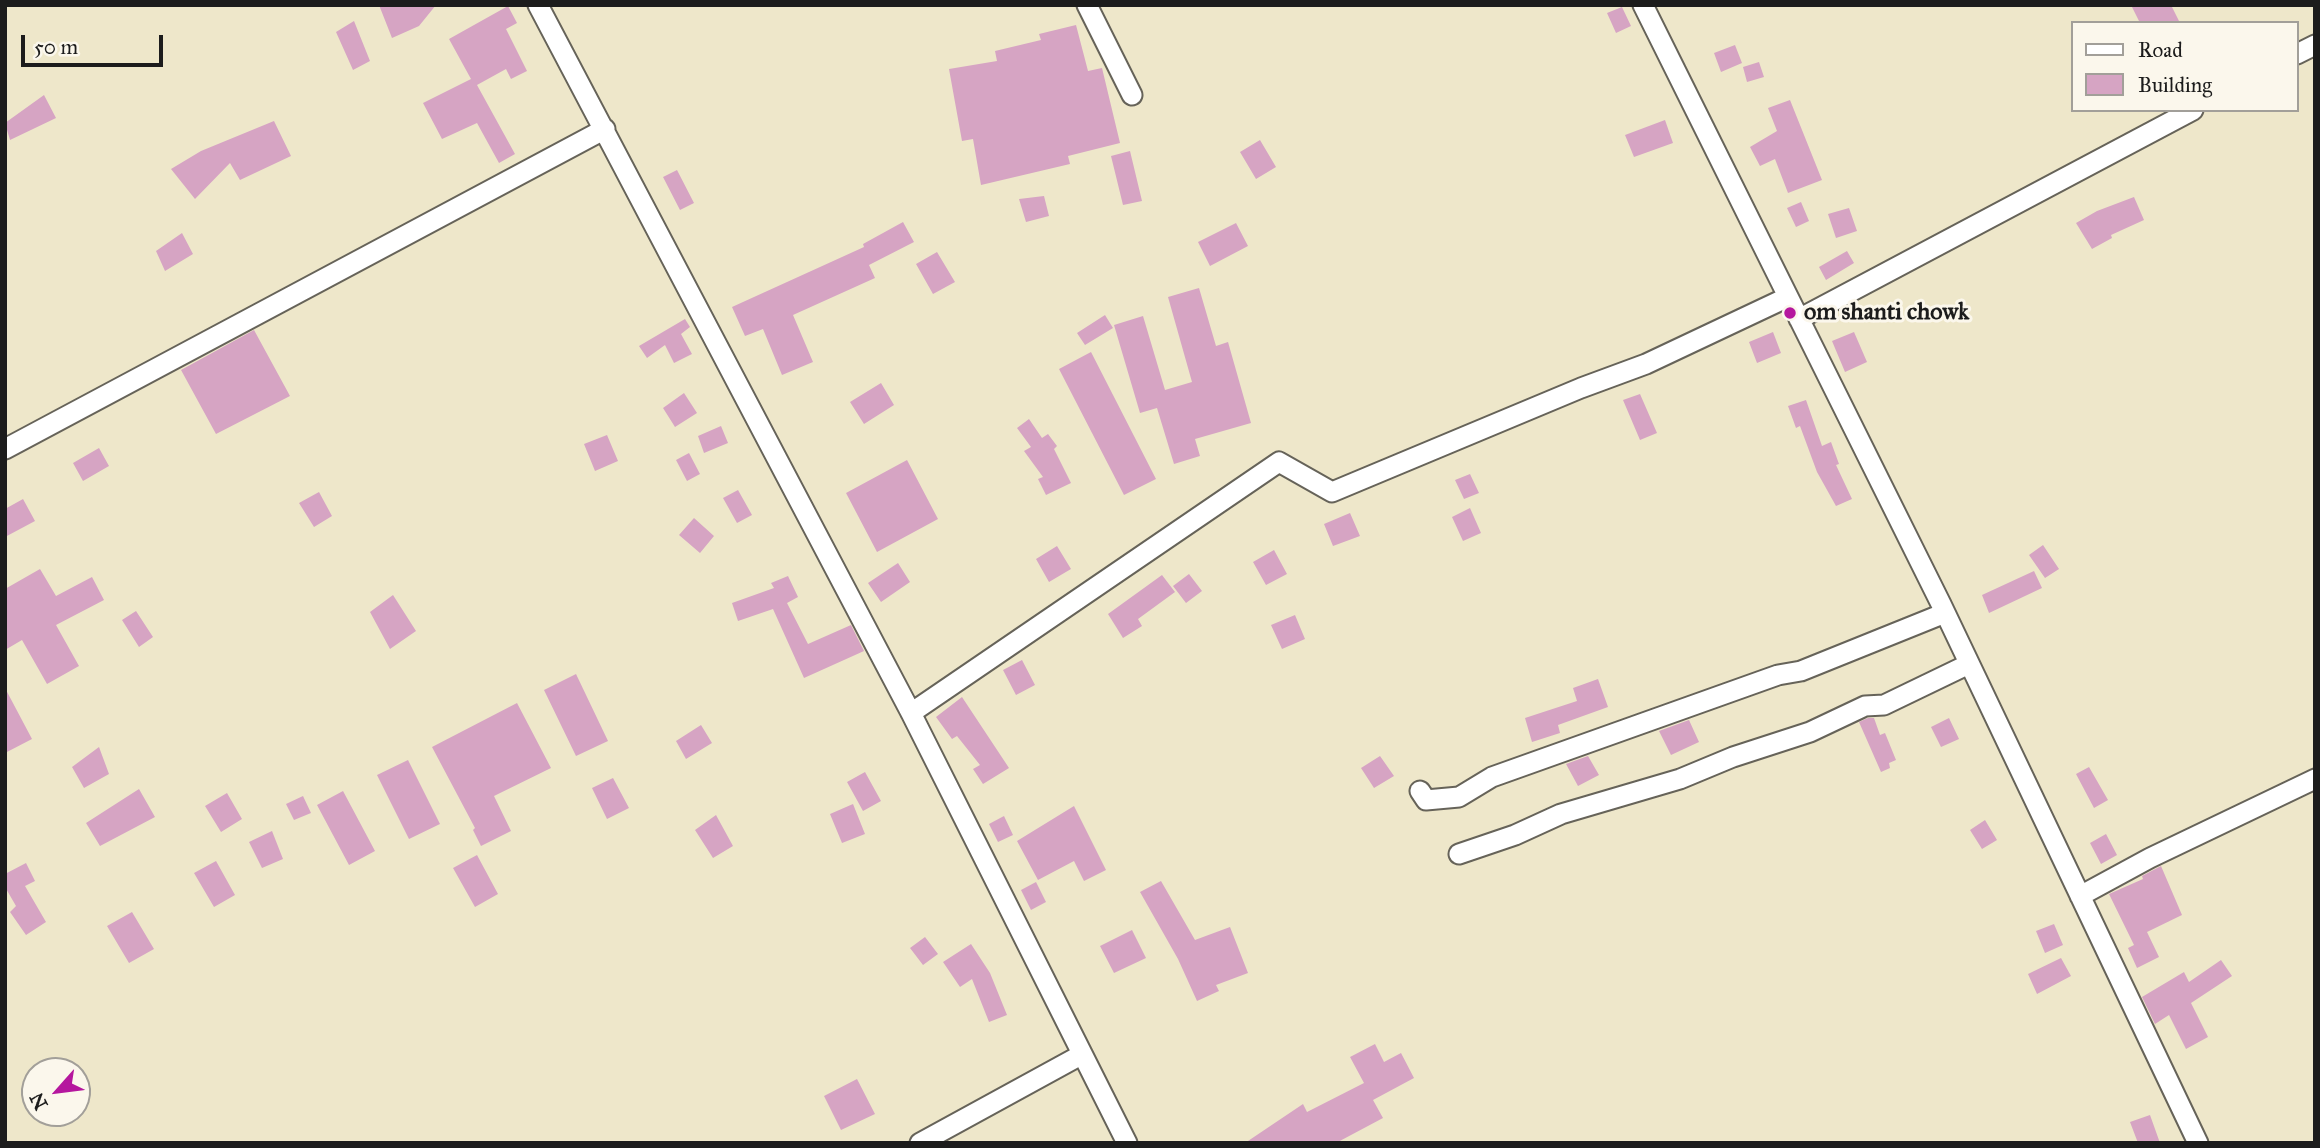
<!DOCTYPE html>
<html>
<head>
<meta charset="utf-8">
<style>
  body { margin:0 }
  #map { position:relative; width:2320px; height:1148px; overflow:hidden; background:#eee7ca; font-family:"IM FELL Great Primer",serif }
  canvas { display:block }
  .frame { position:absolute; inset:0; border:7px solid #1c1c1c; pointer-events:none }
  .legend { position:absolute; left:2071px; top:21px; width:228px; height:91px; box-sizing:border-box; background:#fbf7ec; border:2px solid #a29f99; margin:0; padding:9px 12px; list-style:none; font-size:21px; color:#1c1c1c }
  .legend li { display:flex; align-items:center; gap:14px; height:35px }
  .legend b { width:35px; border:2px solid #a29f99 }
  .north { position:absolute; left:21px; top:1057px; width:70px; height:70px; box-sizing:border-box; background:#fbf7ec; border:2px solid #a29f99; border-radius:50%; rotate:242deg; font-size:19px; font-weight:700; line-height:28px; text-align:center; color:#1c1c1c }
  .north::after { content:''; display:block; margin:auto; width:24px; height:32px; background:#b5179e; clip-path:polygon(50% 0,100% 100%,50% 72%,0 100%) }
  .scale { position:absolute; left:21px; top:35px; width:142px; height:32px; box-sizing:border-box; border:4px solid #1c1c1c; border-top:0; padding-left:9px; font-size:21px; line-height:24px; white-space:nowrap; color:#1c1c1c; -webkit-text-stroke:5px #fbf7ec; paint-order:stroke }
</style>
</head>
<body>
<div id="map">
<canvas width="2320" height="1148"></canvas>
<div class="frame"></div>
<ul class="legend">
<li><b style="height:9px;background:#fff"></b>Road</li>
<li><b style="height:19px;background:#d6a4c3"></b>Building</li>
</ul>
<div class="north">N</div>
<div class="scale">50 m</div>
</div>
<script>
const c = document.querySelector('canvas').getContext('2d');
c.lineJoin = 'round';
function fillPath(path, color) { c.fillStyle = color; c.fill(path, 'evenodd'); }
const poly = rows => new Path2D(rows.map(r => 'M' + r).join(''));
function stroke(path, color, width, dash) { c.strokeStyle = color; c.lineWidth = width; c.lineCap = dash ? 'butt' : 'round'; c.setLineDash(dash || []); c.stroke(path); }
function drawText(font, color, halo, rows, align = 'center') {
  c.font = font + ' "IM FELL Great Primer",serif'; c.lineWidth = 6; c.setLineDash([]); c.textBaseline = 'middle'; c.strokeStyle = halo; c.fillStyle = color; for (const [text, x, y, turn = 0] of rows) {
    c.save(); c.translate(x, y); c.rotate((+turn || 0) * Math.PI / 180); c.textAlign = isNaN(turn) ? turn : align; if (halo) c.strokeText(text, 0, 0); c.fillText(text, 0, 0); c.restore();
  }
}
const building = poly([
  [379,5,436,5,419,26,392,38],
  [2131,5,2171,5,2180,23,2140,23],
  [508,6,517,23,506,29,527,71,511,79,506,69,477,85,515,154,499,163,477,123,442,139,423,103,471,79,449,39],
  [1622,7,1631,26,1616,33,1607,13],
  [354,21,370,61,353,70,336,32],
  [1076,25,1088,71,1102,68,1120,143,1068,156,1070,164,981,185,973,139,962,141,949,69,997,61,995,51,1041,40,1039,34],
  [1735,45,1742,63,1721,72,1714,53],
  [1759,62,1764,77,1747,82,1743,67],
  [44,95,56,118,10,140,5,123],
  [1790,100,1822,180,1788,193,1775,159,1760,166,1750,147,1777,131,1768,108],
  [1665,120,1673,143,1634,157,1625,135],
  [274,121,291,156,240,180,230,163,195,199,171,169,201,151],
  [1260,140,1276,167,1256,179,1240,152],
  [1130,151,1142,201,1123,205,1111,156],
  [677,170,694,203,680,210,663,177],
  [1044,196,1049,216,1026,222,1019,199],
  [2134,197,2144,220,2111,235,2112,238,2092,249,2076,223,2097,211],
  [1801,202,1809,221,1796,227,1787,208],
  [1849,208,1857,231,1836,238,1828,214],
  [903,222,914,242,869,265,875,278,793,315,813,362,782,375,763,329,745,336,732,307,864,247,863,244],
  [1236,223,1248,246,1210,266,1198,242],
  [182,233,193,254,165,271,156,251],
  [1847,251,1854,263,1826,280,1819,267],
  [937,252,955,282,933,294,916,264],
  [1199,288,1216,346,1228,342,1251,423,1195,439,1200,456,1174,464,1157,408,1140,413,1114,325,1143,316,1165,390,1192,382,1168,297],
  [1105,315,1113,328,1085,345,1077,333],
  [685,319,690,327,681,334,692,354,674,363,665,345,647,358,639,346],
  [254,330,290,396,216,434,181,370],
  [1773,332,1781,353,1757,363,1749,342],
  [1854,332,1867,362,1845,372,1832,341],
  [1091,352,1156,479,1124,495,1059,369],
  [881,383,894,405,864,424,850,402],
  [684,393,697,413,675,427,663,408],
  [1640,394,1657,433,1640,440,1623,400],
  [1806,400,1822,446,1831,442,1839,464,1836,465,1852,499,1836,506,1817,472,1800,426,1796,428,1788,406],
  [1029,419,1042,438,1048,434,1057,446,1054,449,1071,483,1046,495,1038,479,1043,477,1024,451,1031,447,1017,428],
  [721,426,728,443,704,453,698,436],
  [607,435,618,461,595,471,584,444],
  [99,448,109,466,83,481,73,463],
  [689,453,700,474,687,481,676,460],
  [907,460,938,519,877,552,846,493],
  [1470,474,1479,493,1464,499,1455,480],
  [738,490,752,515,737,523,723,498],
  [319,492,332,516,314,527,299,503],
  [23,499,35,521,5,537,5,509],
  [1470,508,1481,533,1463,541,1452,517],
  [1350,513,1360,536,1333,546,1324,524],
  [694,518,714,536,700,553,679,535],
  [2043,545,2059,569,2045,578,2029,555],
  [1057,546,1071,569,1049,582,1036,559],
  [1274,550,1287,574,1266,585,1253,562],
  [898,563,910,582,881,602,868,583],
  [40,569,56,596,92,577,104,600,56,625,79,666,47,684,22,640,5,650,5,589],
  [2034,571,2042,588,1989,613,1982,595],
  [1189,574,1202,591,1186,603,1173,586],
  [1162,575,1175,592,1138,619,1142,626,1123,638,1108,614],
  [788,576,798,597,787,603,808,644,851,625,864,651,804,678,773,609,738,621,732,603,774,588,771,583],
  [393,595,416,631,390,649,370,612],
  [136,611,153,637,139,647,122,620],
  [1295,615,1305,639,1282,649,1271,625],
  [1022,660,1035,685,1016,695,1003,670],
  [576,674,608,741,576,756,544,690],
  [1598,679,1608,707,1558,725,1560,733,1532,742,1525,718,1577,701,1573,688],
  [5,688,32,739,5,753],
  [962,697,1009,768,983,784,973,769,980,765,957,736,952,739,936,717],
  [517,703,551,768,494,796,511,831,481,846,473,830,475,828,432,747],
  [1868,718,1874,718,1880,735,1885,733,1896,760,1889,763,1890,768,1881,772,1859,722],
  [1949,718,1959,739,1941,747,1931,727],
  [1689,720,1699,742,1671,755,1659,731],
  [701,725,712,743,686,759,676,741],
  [99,747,109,774,84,788,72,767],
  [1380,756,1394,776,1374,788,1361,768],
  [1588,756,1599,775,1578,786,1566,764],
  [408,760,440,824,409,839,377,775],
  [2089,767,2108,800,2094,808,2076,774],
  [865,772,881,801,863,811,847,782],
  [613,778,629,808,607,819,592,788],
  [139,789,155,817,100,846,86,823],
  [343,791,375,851,349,865,317,805],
  [227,793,242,819,221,832,205,806],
  [303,796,311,813,294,820,286,804],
  [853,804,865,834,842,843,830,814],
  [1074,806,1106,870,1084,881,1074,861,1038,880,1017,841],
  [716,815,733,846,713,858,695,830],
  [1004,816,1013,835,998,842,989,824],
  [1985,820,1997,840,1982,849,1970,830],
  [272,831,283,859,262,868,249,842],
  [2106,834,2117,855,2101,864,2090,843],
  [477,855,498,894,475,907,453,868],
  [216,861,235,895,214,907,194,873],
  [26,863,35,881,25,886,46,922,26,935,10,912,16,906,5,887,5,874],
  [2161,866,2182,915,2147,932,2159,957,2137,968,2128,948,2134,945,2109,894,2143,879,2142,876],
  [1161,881,1195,940,1230,927,1248,973,1216,985,1219,991,1197,1001,1178,959,1140,892],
  [1036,882,1046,902,1031,910,1021,890],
  [132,912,154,949,129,963,107,926],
  [2054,924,2063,945,2045,953,2036,931],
  [1132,930,1146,958,1114,973,1100,946],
  [925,937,938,954,923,965,910,948],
  [971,944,990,973,1007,1015,989,1022,972,979,960,987,943,962],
  [2061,958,2071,976,2037,994,2028,974],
  [2221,960,2232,976,2191,1003,2208,1037,2186,1049,2169,1015,2155,1024,2142,997,2184,972,2189,982],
  [1375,1044,1384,1062,1401,1053,1414,1078,1373,1100,1383,1118,1336,1143,1245,1143,1303,1104,1307,1112,1364,1083,1350,1057],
  [857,1079,875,1114,841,1130,824,1096],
  [2150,1115,2160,1143,2138,1143,2130,1122]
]);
const minor = poly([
  [538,5,911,713,1127,1143],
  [1087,5,1132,95],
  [1643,5,1941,604,2198,1143],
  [2297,54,2315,45],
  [1799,319,2193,110],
  [5,449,605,129],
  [911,713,1279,462,1332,492,1581,388,1646,364,1788,297],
  [1420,791,1426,800,1459,797,1492,777,1778,675,1801,671,1945,613],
  [1459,854,1515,835,1561,814,1680,779,1733,757,1810,732,1865,706,1884,705,1969,664],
  [2080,896,2150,858,2315,779],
  [920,1143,1081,1055]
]);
const markers = [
  [1790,313,7,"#b5179e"]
];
const poiNames = [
  ["om shanti chowk",1804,313]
];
fillPath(building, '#d6a4c3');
stroke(minor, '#666359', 23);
stroke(minor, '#fff', 19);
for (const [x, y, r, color] of markers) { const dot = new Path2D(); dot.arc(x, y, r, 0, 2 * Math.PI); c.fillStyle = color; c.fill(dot); stroke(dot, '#fbf7ec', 2.5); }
drawText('bold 24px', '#1c1c1c', '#fbf7ec', poiNames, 'left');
</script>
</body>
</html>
